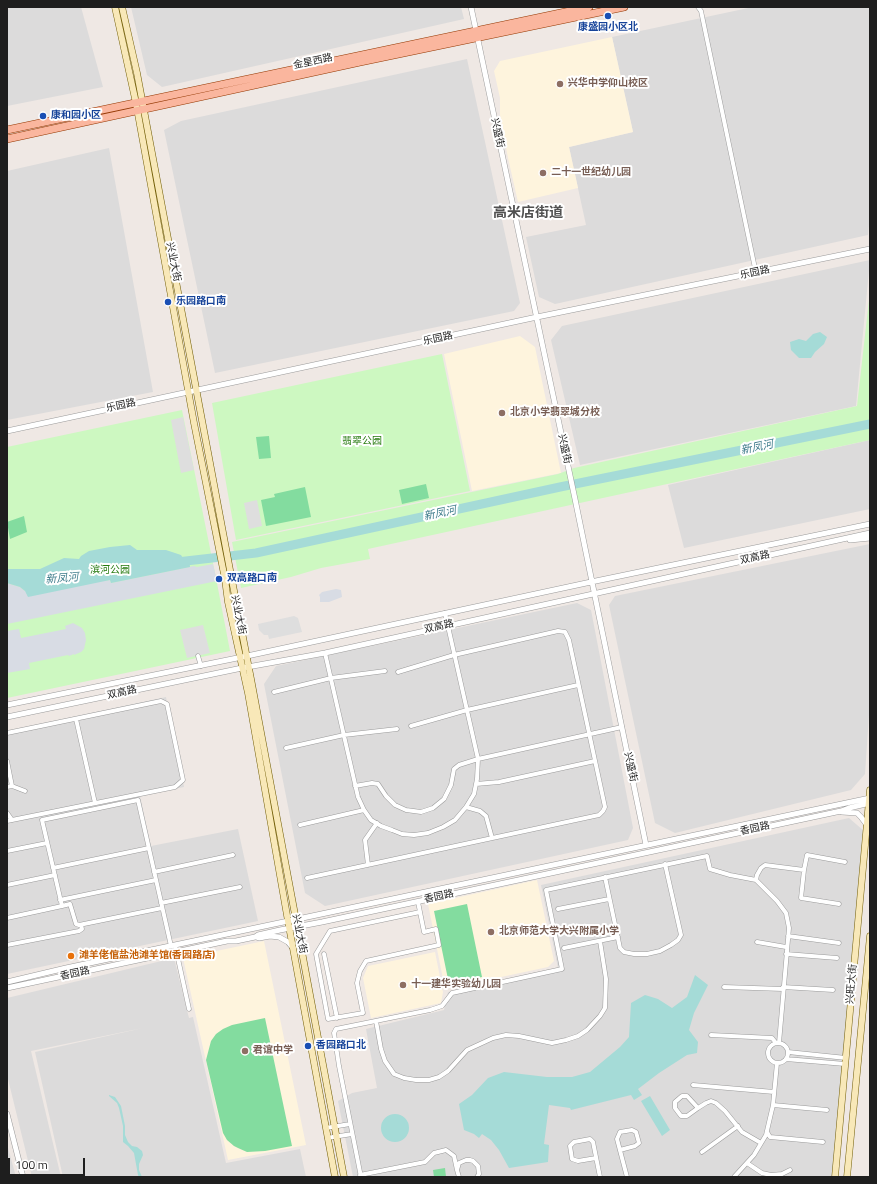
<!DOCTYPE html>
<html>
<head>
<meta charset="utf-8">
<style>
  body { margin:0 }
  #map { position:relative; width:877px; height:1184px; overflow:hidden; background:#efe8e4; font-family:"Titillium Web",sans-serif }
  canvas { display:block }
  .frame { position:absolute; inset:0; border:8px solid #1e1e1e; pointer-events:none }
  .scale { position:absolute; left:8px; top:1158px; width:77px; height:18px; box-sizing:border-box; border:2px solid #1e1e1e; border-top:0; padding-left:5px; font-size:12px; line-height:14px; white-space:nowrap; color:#1e1e1e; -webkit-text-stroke:3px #fff; paint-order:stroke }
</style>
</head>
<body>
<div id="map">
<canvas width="877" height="1184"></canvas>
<div class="frame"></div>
<div class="scale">100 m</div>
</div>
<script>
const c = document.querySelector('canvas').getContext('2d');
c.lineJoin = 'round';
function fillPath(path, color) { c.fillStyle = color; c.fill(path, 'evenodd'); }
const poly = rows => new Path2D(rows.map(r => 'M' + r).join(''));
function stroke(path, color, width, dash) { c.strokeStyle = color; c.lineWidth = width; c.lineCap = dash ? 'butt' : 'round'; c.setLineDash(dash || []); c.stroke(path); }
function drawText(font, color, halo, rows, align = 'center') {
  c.font = font + ' "Titillium Web","Noto Sans SC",sans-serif'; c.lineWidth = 4; c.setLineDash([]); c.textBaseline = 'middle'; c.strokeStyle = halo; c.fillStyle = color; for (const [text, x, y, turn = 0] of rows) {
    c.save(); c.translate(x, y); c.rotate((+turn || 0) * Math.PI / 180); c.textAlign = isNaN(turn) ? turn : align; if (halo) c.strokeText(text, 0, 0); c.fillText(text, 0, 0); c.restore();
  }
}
const residential = poly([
  [7,7,81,7,103,87,7,106],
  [131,7,461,7,464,19,162,87,147,75],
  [753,7,870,7,870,214,868,235,555,304,539,297,526,237,586,225,569,147,633,132,612,37],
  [467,59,520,303,514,311,215,373,164,130,181,121],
  [109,148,153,392,7,420,7,171],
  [870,260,856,406,580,465,551,340,562,326],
  [870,440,870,509,684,548,668,485],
  [870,544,870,700,865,774,851,790,675,833,655,823,609,605,615,596],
  [577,603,591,610,633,828,628,840,325,906,305,893,264,684,276,666],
  [166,697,184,787,140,796,151,846,238,829,258,921,7,974,7,731],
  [849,818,864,831,832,1177,353,1177,338,1101,352,1093,377,1088,366,1029,444,1010,448,992,558,968,541,885],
  [174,958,189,1018,193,1017,226,1163,300,1149,306,1177,63,1177,35,1052,143,1028,31,1051,61,1177,32,1177,7,1075,7,998],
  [7,1144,16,1177,7,1177]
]);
const education = poly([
  [612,37,633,132,569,147,578,188,518,202,508,158,500,115,500,98,494,71,500,61],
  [520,336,535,347,561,473,472,491,444,354],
  [537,880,554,961,548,967,445,989,428,904],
  [264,941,306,1145,228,1160,183,958],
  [435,952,443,992,441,1003,371,1018,363,978,368,966]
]);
const park = poly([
  [870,291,870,440,368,549,370,559,321,568,291,577,241,588,232,542,558,474,574,468,857,406],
  [442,354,470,491,236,540,212,403],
  [182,410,216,578,230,651,7,698,7,447]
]);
const pitch = poly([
  [269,436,271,458,259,459,256,437],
  [426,484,429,498,402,504,399,490],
  [305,487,311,517,266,526,261,500,275,497,274,494],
  [24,516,27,532,10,539,7,522],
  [467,904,482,977,449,984,434,911],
  [265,1018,292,1146,265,1151,247,1152,238,1148,234,1146,227,1140,223,1133,206,1060,211,1041,216,1034,223,1029,232,1025],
  [445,1168,446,1177,434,1177,433,1170]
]);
const parking = poly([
  [183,417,194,470,181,473,171,420],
  [257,500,262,526,249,529,244,503],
  [294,616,298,618,302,632,269,639,268,635,264,635,259,630,258,624],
  [203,625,210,653,187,658,180,630]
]);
const plaza = poly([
  [213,564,217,581,7,624,7,583,20,587,25,591,110,580,111,583,194,566,197,567],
  [336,589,341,590,342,597,329,602,320,602,320,597,319,595,322,592],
  [73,623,82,628,85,633,86,640,84,649,81,652,74,655,74,654,69,656,68,655,29,663,30,669,7,673,7,631,19,629,21,638,66,629,65,626]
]);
const water = poly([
  [820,332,827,337,824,344,815,352,811,358,799,358,791,350,790,342,799,339,806,341,813,334],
  [130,545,137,550,166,550,181,555,184,560,189,559,190,567,111,583,110,580,28,597,25,591,20,587,7,583,7,569,40,569,64,558,79,559,81,556,89,551,110,547],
  [695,975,708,985,694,1013,689,1030,698,1042,697,1053,687,1055,659,1073,638,1089,642,1095,634,1100,631,1095,571,1110,570,1108,549,1105,544,1144,549,1145,548,1162,509,1168,499,1150,491,1140,482,1134,479,1138,474,1134,464,1130,459,1104,472,1095,488,1078,504,1072,547,1077,572,1077,590,1072,620,1047,629,1037,631,1003,645,995,658,999,672,1008,687,997],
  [109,1095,115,1097,121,1106,125,1126,125,1135,128,1142,132,1146,137,1147,142,1151,143,1155,139,1164,139,1170,142,1177,139,1177,138,1175,134,1153,128,1146,123,1142,123,1126,119,1108,117,1103,109,1096],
  [650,1096,670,1130,662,1136,641,1101],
  '381 1128a14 14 0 1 1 28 0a14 14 0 1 1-28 0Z'
]);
const river = poly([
  [177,562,256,553,560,487,870,424]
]);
const minor = poly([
  [698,7,701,11,756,273],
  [325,653,358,797,364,810,371,820,381,826,392,830,402,834,414,835,428,833,443,827,455,820,466,807,474,794,477,779,478,759,445,613],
  [198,656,201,666],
  [274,692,331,678,385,671],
  [76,719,95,803],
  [411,726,467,710,578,685],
  [7,733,161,701,167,704,183,780,175,787,7,821],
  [286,748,344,735,397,729],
  [7,761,12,786,7,787],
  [476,784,499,782,595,761],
  [12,786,25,791],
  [355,786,372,783,378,784,386,796,395,805,406,810,421,812,433,808,444,799,451,785,454,769,459,765,478,759,622,727],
  [466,807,480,811,486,816,492,838],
  [7,813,12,820],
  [300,825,364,810],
  [7,851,47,843],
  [368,865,365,840,377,823],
  [53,868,149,848],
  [804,870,801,898,839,904],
  [154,872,233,855],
  [605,877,620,948,624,952,634,954,647,954,660,951,671,945,678,940,681,935,665,864],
  [307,878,599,815,603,811,605,807,569,640,565,632,558,631,454,655,398,672],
  [756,880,757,875,761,868,765,865,804,870,807,855,845,862],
  [7,885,55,875],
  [60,900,156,880],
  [418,902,424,932,436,929,439,945,366,961,360,971,357,983,363,1013,328,1019,316,954,330,931,420,912],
  [161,903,240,887],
  [62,906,70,904,76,924,79,925,162,908],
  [558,909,609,899],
  [7,918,62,906,42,820,138,800,171,946],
  [788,936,839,943],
  [757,942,786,947],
  [7,945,79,931,82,929,81,925],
  [175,945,189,1009],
  [564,948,618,937],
  [324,954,337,1018],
  [786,954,837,958],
  [724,987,783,989],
  [783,987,833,990],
  [376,1021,381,1049,385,1061,394,1074,404,1078,416,1080,429,1080,439,1077,448,1071,467,1050,493,1038,506,1035,519,1036,552,1043,566,1040,578,1036,587,1030,600,1016,605,1008,606,979,600,941],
  [711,1035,772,1038,776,1043],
  '768 1053a10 10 0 1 1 20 0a10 10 0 1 1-20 0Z',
  [788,1052,846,1058],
  [786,1059,845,1064],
  [693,1085,774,1092],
  [773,1105,777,1063],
  [698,1108,687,1096,682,1096,675,1102,675,1108,681,1116,687,1116,698,1108,706,1103,711,1101,716,1103,725,1111,742,1132,761,1143],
  [326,1128,350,1124],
  [767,1132,770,1137,823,1142],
  [327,1138,352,1134],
  [620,1150,635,1146,639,1143,636,1132,632,1130,620,1132,617,1139,627,1177],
  [702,1152,738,1126],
  [596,1158,578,1161,572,1159,570,1146,574,1142,590,1139,593,1142,600,1177],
  [747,1163,762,1173,771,1175,782,1174,790,1170],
  [360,1175,425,1162,434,1153,446,1150,454,1156,457,1170],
  [361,1177,339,1066,334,1033,336,1029,430,1010,442,1006,452,993,562,969,546,890,707,856,710,869,730,875,756,880,777,901,786,913,789,928,779,1043],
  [459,1177,457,1170,459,1163,466,1160,470,1160,473,1161,478,1166,479,1174,477,1177],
  [734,1177,754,1155,766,1135,773,1105,827,1110]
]);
const tertiary = poly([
  [471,7,575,499,646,845],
  [7,431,537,317,870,249],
  [850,540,870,538],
  [7,705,247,656,591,582,870,524],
  [7,717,242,668,325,653,870,533],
  [842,812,857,813,861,817,867,825],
  [256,937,259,938,270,936,279,937,288,942,293,948],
  [7,982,66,968,870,798],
  [7,988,227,941,236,941,255,937,258,935,280,930,322,922,841,811,849,808,870,803],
  [7,1114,23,1177]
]);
const secondary = poly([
  [115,7,136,103,194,423,225,579,228,602,248,693,288,921,335,1177],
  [122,7,137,73,230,570,251,679,344,1177],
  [835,1177,870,790],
  [847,1177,870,936]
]);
const primary = poly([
  [7,130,589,7],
  [7,139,360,62,624,7]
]);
const markers = [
  [608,16,4,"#1a4fb4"],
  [560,84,4,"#8d6e63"],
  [43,116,4,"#1a4fb4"],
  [543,173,4,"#8d6e63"],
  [168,302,4,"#1a4fb4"],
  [502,413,4,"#8d6e63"],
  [219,579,4,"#1a4fb4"],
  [491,932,4,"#8d6e63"],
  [71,956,4,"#e8710a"],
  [403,985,4,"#8d6e63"],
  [308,1046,4,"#1a4fb4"],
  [245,1051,4,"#8d6e63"]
];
const transitNames = [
  ["康盛园小区北",608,28,"center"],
  ["康和园小区",51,116],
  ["乐园路口南",176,302],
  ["双高路口南",227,579],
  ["香园路口北",316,1046]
];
const streetNames = [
  ["金星西路",313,62,-12],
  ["兴盛街",497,133,78],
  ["兴业大街",173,262,79],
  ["乐园路",755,273,-12],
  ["乐园路",438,339,-12],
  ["乐园路",121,406,-12],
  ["兴盛街",564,449,78],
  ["双高路",755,558,-12],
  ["兴业大街",238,615,79],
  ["双高路",439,627,-12],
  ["双高路",122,693,-12],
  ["兴盛街",630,767,78],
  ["香园路",755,829,-12],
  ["香园路",439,897,-12],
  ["兴业大街",299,934,79],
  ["香园路",75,974,-12],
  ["兴旺大街",852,984,-85]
];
const educationNames = [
  ["兴华中学仰山校区",568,84],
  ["二十一世纪幼儿园",551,173],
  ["北京小学翡翠城分校",510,413],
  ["北京师范大学大兴附属小学",499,932],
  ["十一建华实验幼儿园",411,985],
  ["君谊中学",253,1051]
];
const parkNames = [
  ["翡翠公园",362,442],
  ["滨河公园",110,571]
];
const foodNames = [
  ["滩羊佬倌盐池滩羊馆(香园路店)",79,956]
];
const waterNames = [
  ["新凤河",757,448,-12],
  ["新凤河",440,514,-12],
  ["新凤河",62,579,-5]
];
const districtNames = [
  ["高米店街道",528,214]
];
fillPath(residential, '#dcdbdb');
fillPath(education, '#fef4dd');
fillPath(park, '#cdf8c1');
fillPath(pitch, '#83dc9f');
fillPath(parking, '#dedede');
fillPath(plaza, '#d8dce4');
fillPath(water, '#a5dbd7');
stroke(river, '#a5dbd7', 9);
stroke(minor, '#9b9b9b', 5);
stroke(tertiary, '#9b9b9b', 6);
stroke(secondary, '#725e07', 7);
stroke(primary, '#943803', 8);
stroke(minor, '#fff', 4);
stroke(tertiary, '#fff', 5);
stroke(secondary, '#f8e8b8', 6);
stroke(primary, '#fab69e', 7);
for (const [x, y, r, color] of markers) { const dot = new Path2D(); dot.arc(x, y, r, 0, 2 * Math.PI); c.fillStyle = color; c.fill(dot); stroke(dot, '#fff', 1.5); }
drawText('bold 10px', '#164399', '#fff', transitNames, 'left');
drawText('10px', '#1e1e1e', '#fff', streetNames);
drawText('bold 10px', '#785e54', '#fff', educationNames, 'left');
drawText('10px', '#257a0e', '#fff', parkNames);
drawText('bold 10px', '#c56008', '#fff', foodNames, 'left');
drawText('italic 11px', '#407d8c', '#fff', waterNames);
drawText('bold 14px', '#515151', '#fff', districtNames);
</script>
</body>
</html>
